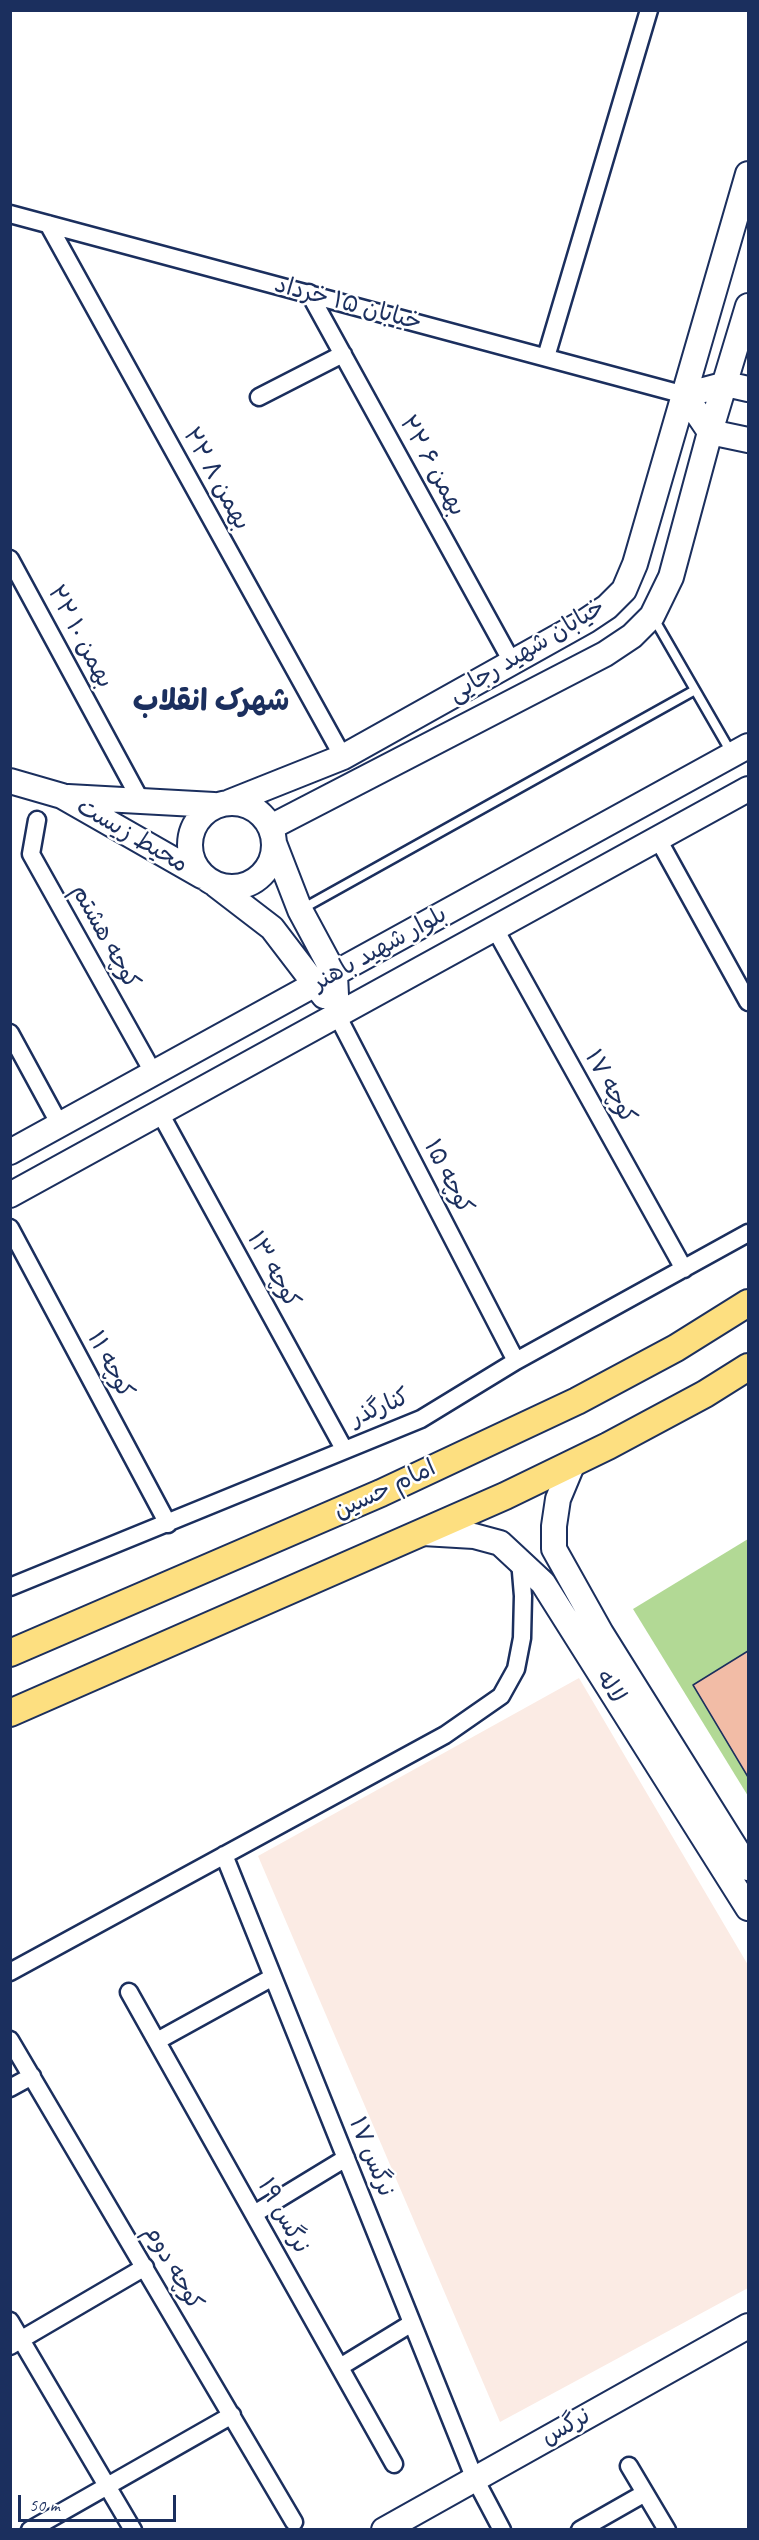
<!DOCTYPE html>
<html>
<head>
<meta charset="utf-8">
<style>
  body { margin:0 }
  #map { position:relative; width:759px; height:2540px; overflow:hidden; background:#fff; font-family:Caveat,sans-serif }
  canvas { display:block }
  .frame { position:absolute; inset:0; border:12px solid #1b2f5e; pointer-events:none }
  .scale { position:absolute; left:18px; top:2495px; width:158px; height:27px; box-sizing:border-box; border:3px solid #1b2f5e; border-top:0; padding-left:8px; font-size:18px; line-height:21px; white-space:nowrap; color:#1b2f5e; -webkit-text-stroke:4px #fff; paint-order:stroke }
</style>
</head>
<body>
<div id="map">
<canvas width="759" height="2540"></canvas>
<div class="frame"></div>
<div class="scale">50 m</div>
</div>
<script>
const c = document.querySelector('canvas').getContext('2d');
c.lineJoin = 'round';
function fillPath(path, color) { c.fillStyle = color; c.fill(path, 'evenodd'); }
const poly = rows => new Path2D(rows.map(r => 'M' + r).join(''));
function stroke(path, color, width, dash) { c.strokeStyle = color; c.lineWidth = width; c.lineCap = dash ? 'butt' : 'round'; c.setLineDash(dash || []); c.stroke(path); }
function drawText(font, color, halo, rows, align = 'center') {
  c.font = font + ' Caveat,"Playpen Sans Arabic",sans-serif'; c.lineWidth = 5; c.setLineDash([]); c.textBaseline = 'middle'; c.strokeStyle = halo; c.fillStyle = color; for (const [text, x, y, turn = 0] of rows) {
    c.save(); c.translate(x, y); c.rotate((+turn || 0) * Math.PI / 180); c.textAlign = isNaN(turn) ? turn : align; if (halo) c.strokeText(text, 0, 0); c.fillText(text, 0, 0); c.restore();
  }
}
const built = poly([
  [579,1678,748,1965,748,2288,500,2422,258,1856]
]);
const green = poly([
  [748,1539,748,1796,633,1609]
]);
const building = poly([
  [748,1651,748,1777,693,1685,748,1651]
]);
const lane = poly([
  [653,617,732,754],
  [302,909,695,690]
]);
const street = poly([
  [10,214,685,395],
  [48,224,343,757],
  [309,293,512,662],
  [546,357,649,10],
  [259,397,343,354],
  [10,559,141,801],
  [37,820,31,854,154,1074],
  [658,839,748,1002],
  [495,929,684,1269],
  [337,1015,516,1361],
  [10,1033,60,1125],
  [160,1113,344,1449],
  [10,1228,168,1524],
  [10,1587,421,1419,516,1361,748,1233],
  [224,1855,474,2477,502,2530],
  [10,1972,445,1735,501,1696,516,1669,522,1638,523,1596,520,1560],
  [129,1992,394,2464],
  [10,2040,294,2522],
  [157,2041,273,1977],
  [10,2088,32,2076],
  [254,2214,346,2158],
  [10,2321,133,2530],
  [10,2346,145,2267],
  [340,2367,412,2323],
  [629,2466,667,2530],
  [30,2530,232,2415],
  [580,2530,645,2493]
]);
const secondary = poly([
  [748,389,726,384,685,395,710,432,748,440],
  [10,781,62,796,202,876],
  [68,797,214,805],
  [230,802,343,757,586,621,607,607,624,590,635,564,748,174],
  '190 845a42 42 0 1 1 84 0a42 42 0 1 1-84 0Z',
  [271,827,605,654,632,636,652,616,671,577,710,432,748,306],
  [274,843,300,910,335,975,337,1015],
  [216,885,272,928,324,996],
  [10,1152,748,746],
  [10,1195,748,789],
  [573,1463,558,1499,554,1526,554,1549,601,1633,748,1868],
  [423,1533,474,1536,500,1543,543,1583,748,1908],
  [384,2530,748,2326]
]);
const primary = poly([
  [10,1653,381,1493,577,1401,676,1348,748,1303],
  [10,1713,505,1496,608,1446,705,1394,748,1367]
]);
const streetNames = [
  ["خیابان ۱۵ خرداد",348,304,15],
  ["۲۲ بهمن ۶",432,466,61],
  ["۲۲ بهمن ۸",216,479,61],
  ["۲۲ بهمن ۱۰",80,637,62],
  ["خیابان شهید رجایی",527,651,-31],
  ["محیط زیست",132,836,30],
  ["کوچه هشتم",105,937,61],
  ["بلوار شهید باهنر",380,949,-29],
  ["کوچه ۱۷",610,1087,61],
  ["کوچه ۱۵",448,1177,63],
  ["کوچه ۱۳",273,1270,61],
  ["کوچه ۱۱",110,1365,62],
  ["کنارگذر",380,1408,-23],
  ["امام حسین",385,1490,-25],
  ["لاله",610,1687,58],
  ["نرگس ۱۷",371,2157,68],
  ["نرگس ۱۹",283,2216,61],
  ["کوچه دوم",173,2268,60],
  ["نرگس",566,2427,-29]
];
const districtNames = [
  ["شهرک انقلاب",211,702]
];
fillPath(built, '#fbebe4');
fillPath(green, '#b2d995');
fillPath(building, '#f2bca6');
stroke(building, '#1b2f5e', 1.5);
stroke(lane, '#1b2f5e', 13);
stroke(street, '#1b2f5e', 21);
stroke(secondary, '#1b2f5e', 28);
stroke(primary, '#1b2f5e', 30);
stroke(lane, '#fff', 8);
stroke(street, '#fff', 16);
stroke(secondary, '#fff', 24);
stroke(primary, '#fddf80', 26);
drawText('24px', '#1b2f5e', '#fff', streetNames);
drawText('bold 30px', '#1b2f5e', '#fff', districtNames);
</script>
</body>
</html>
